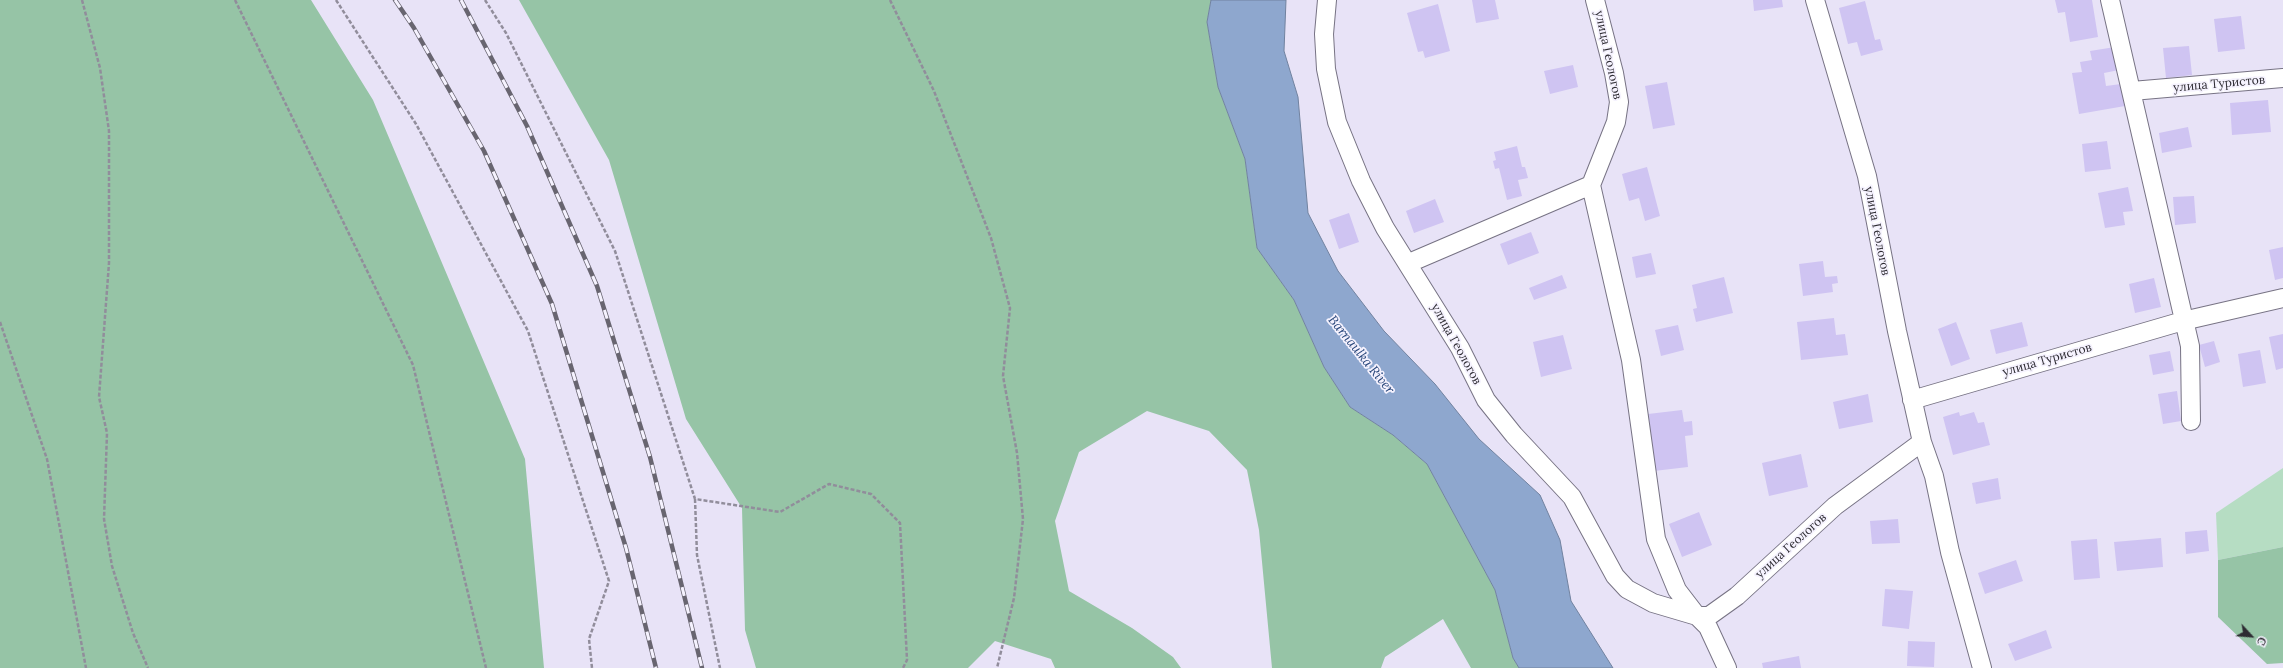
<!DOCTYPE html>
<html>
<head>
<meta charset="utf-8">
<style>
  body { margin:0 }
  #map { position:relative; width:2283px; height:668px; overflow:hidden; background:#e8e3f7; font-family:Lora,serif }
  canvas { display:block }
  .north { position:absolute; left:2231px; top:616px; width:40px; height:40px; -webkit-text-stroke:3px #f5f2fe; paint-order:stroke; rotate:116deg; font-size:11px; font-weight:700; line-height:16px; text-align:center; color:#2d2b32 }
  .north::after { content:''; display:block; margin:auto; width:14px; height:18px; background:#2d2b32; clip-path:polygon(50% 0,100% 100%,50% 72%,0 100%) }
</style>
</head>
<body>
<div id="map">
<canvas width="2283" height="668"></canvas>
<div class="north">С</div>
</div>
<script>
const c = document.querySelector('canvas').getContext('2d');
c.lineJoin = 'round';
function fillPath(path, color) { c.fillStyle = color; c.fill(path, 'evenodd'); }
const poly = rows => new Path2D(rows.map(r => 'M' + r).join(''));
function stroke(path, color, width, dash) { c.strokeStyle = color; c.lineWidth = width; c.lineCap = dash ? 'butt' : 'round'; c.setLineDash(dash || []); c.stroke(path); }
function drawText(font, color, halo, rows, align = 'center') {
  c.font = font + ' Lora,serif'; c.lineWidth = 3.5; c.setLineDash([]); c.textBaseline = 'middle'; c.strokeStyle = halo; c.fillStyle = color; for (const [text, x, y, turn = 0] of rows) {
    c.save(); c.translate(x, y); c.rotate((+turn || 0) * Math.PI / 180); c.textAlign = isNaN(turn) ? turn : align; if (halo) c.strokeText(text, 0, 0); c.fillText(text, 0, 0); c.restore();
  }
}
const green = poly([
  [2283,468,2283,547,2218,560,2216,513]
]);
const forest = poly([
  [0,0,311,0,373,100,525,459,544,668,0,668],
  [519,0,1211,0,1207,22,1218,87,1245,159,1257,248,1294,300,1324,367,1350,407,1393,435,1427,464,1495,590,1513,658,1519,668,1471,668,1443,619,1385,657,1381,668,1272,668,1259,530,1247,470,1209,431,1147,411,1079,452,1055,521,1069,591,1132,628,1173,657,1181,668,1055,668,1051,659,995,641,968,668,756,668,745,630,742,508,686,419,609,160],
  [2283,547,2283,663,2267,664,2218,617,2218,560]
]);
const water = poly([
  [1211,0,1286,0,1284,51,1298,97,1308,213,1338,271,1384,331,1435,384,1479,439,1540,495,1560,540,1571,601,1613,668,1519,668,1513,658,1495,590,1427,464,1393,435,1350,407,1324,367,1294,300,1257,248,1245,159,1218,87,1207,22,1211,0]
]);
const building = poly([
  [1472,0,1495,0,1499,19,1476,23],
  [1753,0,1782,0,1783,7,1754,11],
  [2055,0,2092,0,2098,37,2070,42,2065,12,2058,13],
  [1865,1,1875,40,1880,39,1883,50,1861,56,1857,42,1848,44,1839,8],
  [1438,4,1450,51,1425,58,1423,51,1418,52,1407,13],
  [2241,16,2245,49,2218,52,2214,19],
  [2189,46,2192,75,2166,78,2163,48],
  [2115,47,2119,70,2104,73,2106,86,2121,84,2125,106,2079,114,2072,73,2082,72,2080,62,2092,60,2090,51],
  [1573,65,1578,87,1550,94,1544,71],
  [1667,82,1675,125,1653,129,1645,86],
  [2268,100,2271,132,2232,135,2230,103],
  [2188,127,2192,147,2162,153,2159,133],
  [2107,141,2111,169,2085,172,2082,144],
  [1517,146,1522,167,1525,167,1528,178,1518,180,1522,196,1507,200,1499,168,1495,169,1493,161,1496,160,1494,152],
  [1647,167,1660,216,1645,221,1639,198,1629,201,1622,174],
  [2128,187,2133,211,2123,212,2125,225,2105,228,2098,193],
  [2194,196,2196,223,2175,225,2173,197],
  [1435,199,1444,222,1414,233,1406,211],
  [1349,213,1359,242,1339,249,1329,220],
  [1531,232,1539,253,1508,265,1500,244],
  [2283,247,2283,278,2275,280,2269,250],
  [1651,253,1656,274,1636,278,1632,257],
  [1823,261,1825,277,1837,276,1838,283,1832,284,1833,292,1803,296,1799,264],
  [1562,275,1567,288,1534,300,1529,288],
  [1724,277,1733,313,1696,322,1693,309,1697,308,1692,285],
  [2154,278,2161,307,2135,313,2129,284],
  [1834,318,1836,335,1845,334,1848,355,1801,360,1797,322],
  [1956,322,1970,359,1951,366,1938,329],
  [2022,322,2028,346,1996,354,1990,330],
  [1678,325,1684,350,1661,356,1655,330],
  [2283,334,2283,368,2276,370,2269,337],
  [1563,335,1572,369,1541,377,1533,342],
  [2214,341,2220,362,2205,367,2199,345],
  [2260,350,2266,383,2243,387,2238,354],
  [2170,351,2174,371,2153,375,2149,355],
  [2177,391,2181,421,2163,424,2158,394],
  [1868,394,1873,422,1839,429,1833,402],
  [1682,410,1684,422,1692,421,1693,435,1685,436,1688,467,1654,471,1648,414],
  [1959,412,1960,416,1974,412,1978,423,1984,422,1990,445,1953,455,1943,417],
  [1801,454,1808,487,1769,496,1762,463],
  [1998,478,2001,499,1976,504,1972,483],
  [1699,512,1712,545,1682,557,1669,524],
  [1898,519,1900,543,1872,544,1870,521],
  [2207,530,2209,551,2186,554,2185,532],
  [2161,538,2163,567,2117,571,2114,542],
  [2097,539,2100,578,2074,580,2071,541],
  [2016,560,2023,581,1985,594,1978,573],
  [1885,589,1913,591,1909,629,1882,626],
  [2046,630,2052,648,2015,661,2008,644],
  [1908,641,1935,642,1934,667,1907,666],
  [1799,656,1801,668,1763,668,1762,663]
]);
const path = poly([
  [82,0,100,68,109,131,109,263,99,397,107,433,104,519,112,566,133,633,148,668],
  [235,0,413,365,486,668],
  [336,0,416,124,528,331,609,581,589,639,592,668],
  [485,0,506,33,615,251,695,499,780,512,829,484,871,494,900,523,907,660,903,668],
  [890,0,934,91,991,238,1010,308,1003,376,1017,453,1023,519,1014,598,997,668],
  [0,322,47,459,86,668],
  [695,499,697,555,720,668]
]);
const minor = poly([
  [1327,0,1324,34,1326,69,1337,122,1361,181,1385,228,1460,348,1486,400,1514,435,1572,497,1615,576,1627,589,1653,603,1697,616,1709,616,1737,596,1835,506,1922,442],
  [1595,0,1614,73,1619,102,1616,122,1591,185,1631,360,1656,539,1677,590,1697,616,1708,627,1727,668],
  [1815,0,1867,176,1897,331,1922,442,1934,476,1950,552,1982,668],
  [2110,0,2190,346,2191,421],
  [2132,91,2283,78],
  [1409,263,1591,185],
  [1912,400,2183,321,2283,298]
]);
const rail = poly([
  [395,0,414,28,484,151,552,304,626,548,656,668],
  [461,0,527,126,597,286,650,457,702,668]
]);
const streetNames = [
  ["улица Геологов",1608,55,78],
  ["улица Туристов",2219,84,-5],
  ["улица Геологов",1877,231,79],
  ["улица Геологов",1456,344,61],
  ["улица Туристов",2047,360,-16],
  ["улица Геологов",1791,546,-42]
];
const waterNames = [
  ["Barnaulka River",1361,355,51]
];
fillPath(green, '#b6ddc3');
fillPath(forest, '#96c4a6');
fillPath(water, '#8ea7ce');
stroke(water, '#71829f', 1);
fillPath(building, '#cfc4f2');
stroke(minor, '#777384', 20);
stroke(path, '#918d9b', 2.5, [4, 2]);
stroke(minor, '#fff', 18);
stroke(rail, '#686570', 4.5);
stroke(rail, '#f5f2fe', 3, [9]);
drawText('12px', '#2d2b32', '#f5f2fe', streetNames);
drawText('italic 13px', '#29477b', '#f5f2fe', waterNames);
</script>
</body>
</html>
